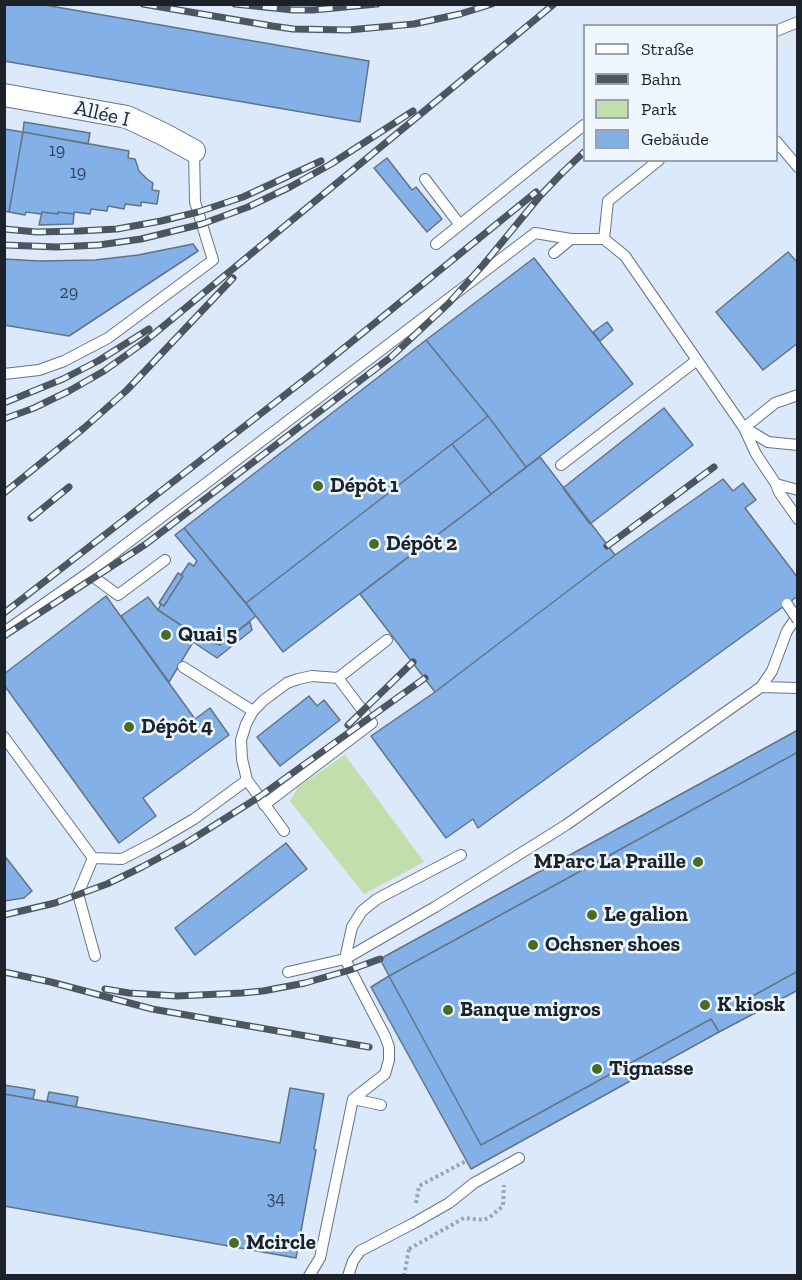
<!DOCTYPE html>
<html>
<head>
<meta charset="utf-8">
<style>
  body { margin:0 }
  #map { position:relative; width:802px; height:1280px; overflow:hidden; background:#dbe9fb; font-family:"Zilla Slab",serif }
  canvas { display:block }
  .frame { position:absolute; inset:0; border:6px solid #1b222a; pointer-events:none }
  .legend { position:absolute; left:583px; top:24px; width:195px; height:138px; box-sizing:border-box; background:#eef6ff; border:2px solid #9aa1aa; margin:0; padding:8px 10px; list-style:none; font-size:18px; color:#1b222a }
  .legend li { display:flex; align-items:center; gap:12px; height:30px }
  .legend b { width:30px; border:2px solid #9aa1aa }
</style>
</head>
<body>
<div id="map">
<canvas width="802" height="1280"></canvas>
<div class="frame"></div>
<ul class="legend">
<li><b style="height:8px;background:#fff"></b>Straße</li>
<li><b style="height:8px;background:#4d5660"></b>Bahn</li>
<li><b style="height:16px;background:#c2deab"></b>Park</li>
<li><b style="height:16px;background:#83b0e6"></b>Gebäude</li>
</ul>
</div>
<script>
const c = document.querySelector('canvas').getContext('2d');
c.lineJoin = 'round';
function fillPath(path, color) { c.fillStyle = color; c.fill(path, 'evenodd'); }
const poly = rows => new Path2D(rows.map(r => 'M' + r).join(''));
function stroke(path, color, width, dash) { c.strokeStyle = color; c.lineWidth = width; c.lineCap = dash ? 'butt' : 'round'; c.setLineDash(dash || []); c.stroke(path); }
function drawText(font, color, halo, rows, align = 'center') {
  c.font = font + ' "Zilla Slab",serif'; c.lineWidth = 5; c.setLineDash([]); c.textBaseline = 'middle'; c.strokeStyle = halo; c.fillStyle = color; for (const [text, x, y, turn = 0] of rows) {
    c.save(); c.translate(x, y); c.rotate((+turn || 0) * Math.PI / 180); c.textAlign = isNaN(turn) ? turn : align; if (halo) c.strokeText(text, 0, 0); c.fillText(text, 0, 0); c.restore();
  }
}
const green = poly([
  [345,755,424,862,364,894,290,801,298,787]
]);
const building = poly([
  [4,4,39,4,369,61,360,122,4,61,4,4],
  [24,122,90,133,88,144,23,132,24,122],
  [4,129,23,132,9,212,4,211,4,129],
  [23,132,129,151,128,158,135,159,139,171,147,179,153,183,152,190,159,191,157,204,141,202,141,206,125,204,124,209,108,206,107,211,91,209,90,214,74,212,74,214,58,212,58,214,42,212,41,214,26,212,25,215,9,212,23,132],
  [387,158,412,190,416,187,442,219,427,232,374,168,387,158],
  [42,212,58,214,58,212,74,214,73,224,39,225,42,212],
  [193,244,198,251,69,336,4,325,4,259,39,261,95,260,138,255,193,244],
  [788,252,798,263,798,343,763,370,716,312,788,252],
  [534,258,633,384,526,467,488,416,426,340,534,258],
  [607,322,613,330,600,341,593,332,607,322],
  [426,340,488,416,246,603,184,528,426,340],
  [664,408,693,445,590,524,563,488,664,408],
  [488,416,526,467,491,494,452,444,488,416],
  [452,444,491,494,283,652,246,603,452,444],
  [540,457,615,555,435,692,360,594,540,457],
  [723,479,733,491,743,483,756,500,745,508,798,578,798,596,478,828,473,819,446,838,371,736,435,692,615,555,723,479],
  [184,528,256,616,220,645,205,641,158,610,161,604,164,606,183,576,181,575,189,563,194,566,197,561,175,535,184,528],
  [178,573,183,576,164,606,159,603,178,573],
  [106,596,195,719,210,708,229,735,143,798,156,816,119,843,4,685,4,674,106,596],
  [148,597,158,610,205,641,220,645,250,622,252,630,217,658,193,642,169,682,121,616,148,597],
  [309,696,317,706,324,700,340,720,280,766,257,737,309,696],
  [798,730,798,752,389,976,380,959,798,730],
  [798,752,798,971,751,997,759,1011,719,1032,711,1019,481,1145,389,976,798,752],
  [286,843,307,869,195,955,175,928,286,843],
  [4,855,32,891,24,898,4,901,4,855],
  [798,971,798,990,759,1011,751,997,798,971],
  [389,976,481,1145,711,1019,719,1032,471,1169,371,987,389,976],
  [4,1085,35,1090,33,1099,4,1094,4,1085],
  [290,1088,324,1094,314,1149,316,1150,296,1258,4,1206,4,1094,280,1143,290,1088],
  [49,1092,78,1097,76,1107,47,1101,49,1092]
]);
const path = poly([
  [416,1203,419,1186,466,1161],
  [409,1249,464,1218,484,1220,490,1217,503,1206,504,1185],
  [404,1276,409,1249]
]);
const lane = poly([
  [776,31,798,22],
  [776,141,798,167],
  [425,179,460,225],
  [604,239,608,201,659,160],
  [436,244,584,125],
  [554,253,571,239,604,239,625,256,744,428,756,454,776,484,779,492,798,519],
  [4,374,39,370,64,361,108,338,213,260,195,202,194,151],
  [744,428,775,403,798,395],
  [745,428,768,442,798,445],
  [561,465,697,360],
  [776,484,798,490],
  [88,573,118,595,165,560],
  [4,632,88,573,535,233,571,239],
  [183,667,253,711],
  [761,687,798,688],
  [4,737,93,858,78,894,95,956],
  [247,780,284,831],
  [264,805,372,723,338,678],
  [93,858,122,859,155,842,194,819,247,780,242,759,241,740,246,724,253,711,264,700,287,683,298,679,312,676,338,678,387,640],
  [288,972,345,959,435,907,566,825,761,687,772,671,787,631,798,615],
  [353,1099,385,1074,389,1060,389,1047,385,1036,345,959,352,927,362,911,377,899,461,855],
  [309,1276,320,1258,353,1099,381,1105],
  [348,1276,353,1261,360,1251,414,1223,449,1203,474,1183,519,1158]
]);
const street = poly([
  [4,95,127,117,163,134,194,151]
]);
const rail = poly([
  [143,4,272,26,293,29,348,30,414,24,460,14,492,4],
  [235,4,293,10,313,10,377,4],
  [4,229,37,232,79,231,117,229,161,221,198,212,243,197,321,161],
  [4,245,57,247,99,245,141,239,202,224,248,207,290,187,331,164,413,111],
  [4,403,63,379,98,361,149,329],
  [4,419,34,408,69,391,104,371,143,343,554,4],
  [4,493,84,428,127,390,233,278],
  [31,518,69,487],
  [607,546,714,467],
  [4,613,317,370,536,192],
  [4,636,146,544,391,357,449,303,484,264,540,196,562,173,584,152],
  [348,725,413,662],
  [4,915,55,903,107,884,142,867,183,845,259,797,425,678],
  [4,972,51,982,152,1009,369,1047],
  [105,989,129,993,177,996,242,993,263,991,305,983,350,970,380,959]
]);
const laneBridge = poly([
  [787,604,798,620]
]);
const markers = [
  [318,486,6,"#486c24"],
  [374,544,6,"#486c24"],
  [166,635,6,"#486c24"],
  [129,727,6,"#486c24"],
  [698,862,6,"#486c24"],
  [592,915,6,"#486c24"],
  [533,945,6,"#486c24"],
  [705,1005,6,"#486c24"],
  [448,1010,6,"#486c24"],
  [597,1069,6,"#486c24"],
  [234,1243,6,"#486c24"]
];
const numberNames = [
  ["19",57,151],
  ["19",78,173],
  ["29",69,293],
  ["34",276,1199]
];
const streetNames = [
  ["Allée I",102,114,13]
];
const poiNames = [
  ["Dépôt 1",330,486],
  ["Dépôt 2",386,544],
  ["Quai 5",178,635],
  ["Dépôt 4",141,727],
  ["MParc La Praille",686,862,"right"],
  ["Le galion",604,915],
  ["Ochsner shoes",545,945],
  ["K kiosk",717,1005],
  ["Banque migros",460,1010],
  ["Tignasse",609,1069],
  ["Mcircle",246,1243]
];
fillPath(green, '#c2deab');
fillPath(building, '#83b0e6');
stroke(building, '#637386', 1.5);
stroke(lane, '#647588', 12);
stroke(street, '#647588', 24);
stroke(path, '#9aa6b4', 4, [3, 3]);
stroke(lane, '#fff', 10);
stroke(street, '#fff', 22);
stroke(rail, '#4d5660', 7);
stroke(rail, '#eef6ff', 4.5, [14]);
stroke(laneBridge, '#647588', 12, []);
stroke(laneBridge, '#fff', 10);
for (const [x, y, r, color] of markers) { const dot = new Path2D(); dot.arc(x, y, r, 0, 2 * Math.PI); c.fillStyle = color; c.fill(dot); stroke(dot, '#eef6ff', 2); }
drawText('18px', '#354659', null, numberNames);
drawText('21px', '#1b222a', '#eef6ff', streetNames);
drawText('bold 21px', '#1b222a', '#eef6ff', poiNames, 'left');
</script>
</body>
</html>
